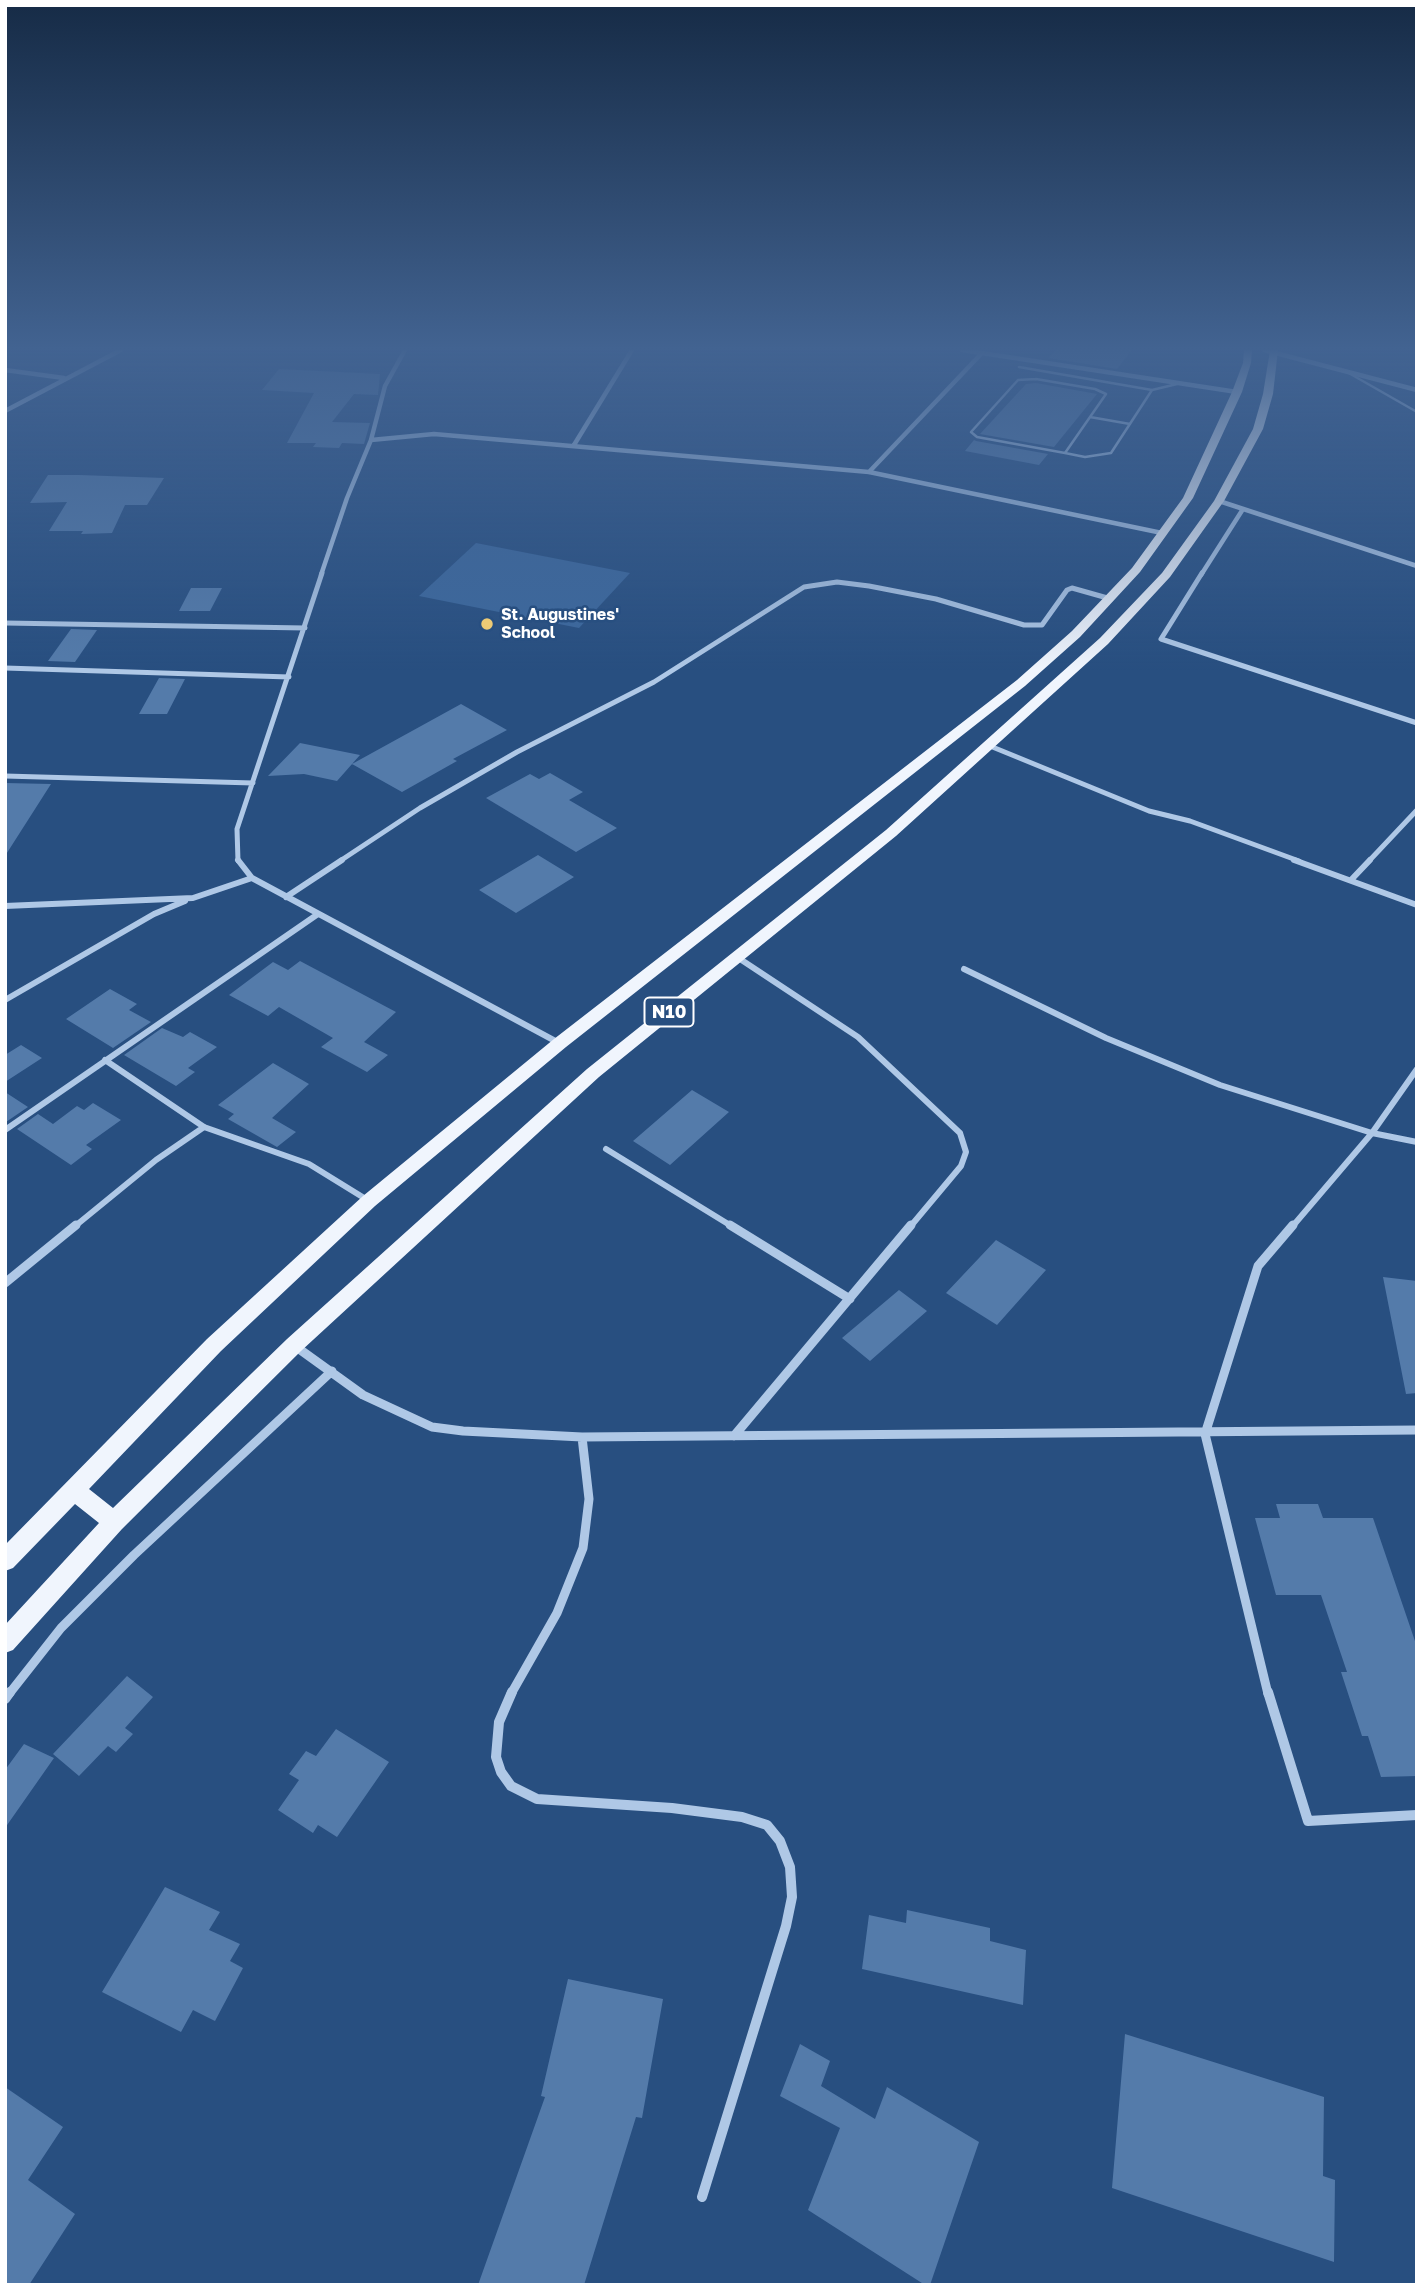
<!DOCTYPE html>
<html>
<head>
<meta charset="utf-8">
<style>
  body { margin:0 }
  #map { position:relative; width:1422px; height:2290px; overflow:hidden; background:#284f80; font-family:"Golos Text",sans-serif }
  canvas { display:block }
  .frame { position:absolute; inset:0; border:7px solid #fff; pointer-events:none }
</style>
</head>
<body>
<div id="map">
<canvas width="1422" height="2290"></canvas>
<div class="frame"></div>
</div>
<script>
const c = document.querySelector('canvas').getContext('2d');
c.lineJoin = 'round';
function fillPath(path, color) { c.fillStyle = color; c.fill(path, 'evenodd'); }
const poly = rows => new Path2D(rows.map(r => 'M' + r).join(''));
function stroke(path, color, width, dash) { c.strokeStyle = color; c.lineWidth = width; c.lineCap = dash ? 'butt' : 'round'; c.setLineDash(dash || []); c.stroke(path); }
function drawText(font, color, halo, rows, align = 'center') {
  c.font = font + ' "Golos Text",sans-serif'; c.lineWidth = 5; c.setLineDash([]); c.textBaseline = 'middle'; c.strokeStyle = halo; c.fillStyle = color; for (const [text, x, y, turn = 0] of rows) {
    c.save(); c.translate(x, y); c.rotate((+turn || 0) * Math.PI / 180); c.textAlign = isNaN(turn) ? turn : align; if (halo) c.strokeText(text, 0, 0); c.fillText(text, 0, 0); c.restore();
  }
}
const green = poly([
  [476,543,630,573,579,628,419,596]
]);
const building = poly([
  [1056,350,1132,350,1117,369,1048,358],
  [279,369,380,374,378,395,354,394,332,422,370,423,364,444,342,443,339,448,313,447,316,443,287,443,314,393,262,390],
  [1036,383,1097,394,1054,447,980,434,1026,384],
  [974,440,976,441,1048,454,1039,465,965,451],
  [48,475,79,475,164,478,147,505,125,505,112,533,81,534,83,531,49,531,67,502,30,503],
  [191,588,222,588,210,611,179,611],
  [71,629,97,630,75,662,48,661],
  [159,678,185,679,167,714,139,714],
  [461,704,507,730,453,759,457,761,402,792,352,764],
  [300,743,360,755,337,781,304,774,268,776],
  [550,773,583,792,569,800,617,828,576,852,486,798,530,774,539,779],
  [5,783,51,784,5,856],
  [538,855,574,877,516,913,479,890],
  [300,961,396,1012,364,1042,388,1055,367,1072,321,1047,333,1038,279,1007,268,1016,229,995,273,962,288,970],
  [110,989,137,1004,129,1010,151,1022,113,1048,66,1019],
  [162,1028,183,1037,190,1032,217,1047,188,1068,195,1072,176,1086,124,1055],
  [21,1045,42,1058,5,1082,5,1055],
  [273,1063,309,1084,272,1118,296,1132,277,1147,228,1119,234,1114,218,1105],
  [692,1090,729,1112,670,1165,633,1141],
  [5,1092,28,1107,6,1122,5,1121],
  [93,1103,121,1120,86,1145,92,1149,71,1165,17,1129,38,1114,53,1124,77,1106,84,1110],
  [996,1240,1046,1270,997,1325,946,1293],
  [1383,1277,1417,1281,1417,1393,1406,1394],
  [899,1290,927,1311,870,1361,842,1338],
  [1276,1504,1318,1504,1323,1518,1373,1518,1417,1647,1417,1776,1381,1777,1368,1736,1362,1736,1341,1672,1347,1672,1321,1595,1276,1595,1255,1518,1280,1518],
  [127,1676,153,1697,125,1728,133,1734,116,1752,108,1746,79,1776,53,1754],
  [336,1729,389,1762,337,1837,318,1825,313,1833,278,1810,299,1780,289,1774,306,1751,316,1756],
  [24,1744,54,1758,5,1828,5,1770],
  [165,1887,220,1912,209,1930,240,1944,230,1961,243,1968,215,2021,193,2010,181,2032,102,1992],
  [907,1910,990,1928,990,1941,1026,1950,1023,2005,862,1969,869,1915,906,1923],
  [568,1979,663,1999,642,2118,636,2117,584,2285,478,2285,545,2097,541,2096],
  [1125,2034,1324,2097,1323,2176,1335,2180,1334,2262,1112,2188],
  [800,2044,830,2061,821,2086,875,2119,887,2087,979,2142,930,2285,925,2285,808,2210,840,2128,780,2096],
  [5,2087,63,2127,28,2180,75,2214,29,2285,5,2285]
]);
const service = poly([
  [1019,367,1152,390],
  [1347,372,1417,412],
  [1036,379,1095,389,1106,394,1065,453,977,437,971,432,1018,380,1036,379],
  [1090,417,1130,424],
  [1065,453,1085,457,1111,453,1152,390,1177,384]
]);
const minorFar4 = poly([
  [962,350,1237,392],
  [1264,350,1417,390],
  [5,370,64,378],
  [5,411,121,350],
  [371,440,434,434,869,472,1162,533],
  [574,445,632,350],
  [869,472,981,354],
  [1219,501,1417,566],
  [321,575,347,498,371,440,385,386,405,350],
  [1201,575,1243,509]
]);
const minorFar3 = poly([
  [1202,573,1161,639,1417,723],
  [5,623,305,628],
  [5,668,289,677],
  [990,746,1149,811,1190,821,1299,861],
  [5,776,253,783],
  [238,861,237,829,322,573],
  [340,861,420,808,517,752,654,682,804,587,837,582,869,586,936,599,1024,625,1042,625,1067,590,1072,588,1111,599],
  [1369,861,1417,810]
]);
const minorFar2 = poly([
  [238,860,252,878,559,1043],
  [1294,860,1417,905],
  [1351,880,1370,860],
  [286,897,342,860],
  [5,906,193,898,252,878],
  [737,957,858,1037,960,1133,966,1152,961,1166,910,1227],
  [964,969,1106,1038,1220,1085,1372,1133,1417,1142],
  [5,1000,154,914,185,901],
  [105,1060,204,1127,309,1164,369,1201],
  [5,1130,318,914],
  [606,1149,733,1227],
  [74,1227,156,1160,204,1127],
  [1292,1227,1372,1133,1417,1069]
]);
const minorFar1 = poly([
  [730,1225,850,1299],
  [5,1283,76,1225],
  [295,1346,363,1395,432,1427,463,1431,582,1437,1417,1430],
  [734,1436,911,1225],
  [9,1694,61,1628,134,1555,332,1371],
  [511,1694,557,1613,583,1548,589,1499,582,1437],
  [1268,1694,1205,1434,1258,1266,1293,1225]
]);
const minor = poly([
  [512,1692,499,1722,496,1757,501,1772,511,1786,537,1799,672,1808,742,1817,767,1825,780,1841,790,1867,792,1897,786,1926,702,2197],
  [1268,1692,1308,1821,1417,1815],
  [5,1699,10,1692]
]);
const primary = poly([
  [1244,350,1252,350,1251,363,1242,392,1193,498,1140,572,1080,637,1025,686,566,1047,375,1206,221,1351,89,1489,113,1508,287,1339,587,1069,886,830,1100,638,1162,573,1214,501,1253,429,1263,394,1270,350,1278,350,1273,394,1263,429,1224,501,1170,577,1108,644,896,836,599,1077,301,1351,122,1529,13,1650,5,1653,5,1625,99,1523,75,1504,13,1568,5,1571,5,1545,207,1339,363,1196,554,1039,1017,680,1072,631,1132,568,1183,498,1232,392,1243,363,1244,350]
]);
const markers = [
  [487,624,7,"#edca75"]
];
const farPoinames = [
  ["St. Augustines'",501,615],
  ["School",501,633]
];
const shields = [
  [669,1012,49]
];
const shieldNames = [
  ["N10",669,1012]
];
fillPath(green, '#3c689d');
fillPath(building, '#547baa');
stroke(service, '#afc8e6', 2.5);
stroke(minorFar4, '#afc8e6', 4.5);
stroke(minorFar3, '#afc8e6', 5);
stroke(minorFar2, '#afc8e6', 6);
stroke(minorFar1, '#afc8e6', 9);
stroke(minor, '#afc8e6', 10);
fillPath(primary, '#f0f5fd');
const sky = c.createLinearGradient(0, 0, 0, 671);
sky.addColorStop(0, '#162b46');
sky.addColorStop(0.52, '#426391');
sky.addColorStop(1, '#42639100');
c.fillStyle = sky;
c.fillRect(0, 0, 1422, 671);
for (const [x, y, r, color] of markers) { const dot = new Path2D(); dot.arc(x, y, r, 0, 2 * Math.PI); c.fillStyle = color; c.fill(dot); stroke(dot, '#284f80', 2.5); }
drawText('bold 16px', '#fff', '#284f80', farPoinames, 'left');
for (const [x, y, w] of shields) { const box = new Path2D(); box.roundRect(x - w / 2, y - 14.5, w, 29, 5); c.fillStyle = '#284f80'; c.fill(box); stroke(box, '#fff', 2); }
drawText('bold 18px', '#fff', null, shieldNames);
</script>
</body>
</html>
